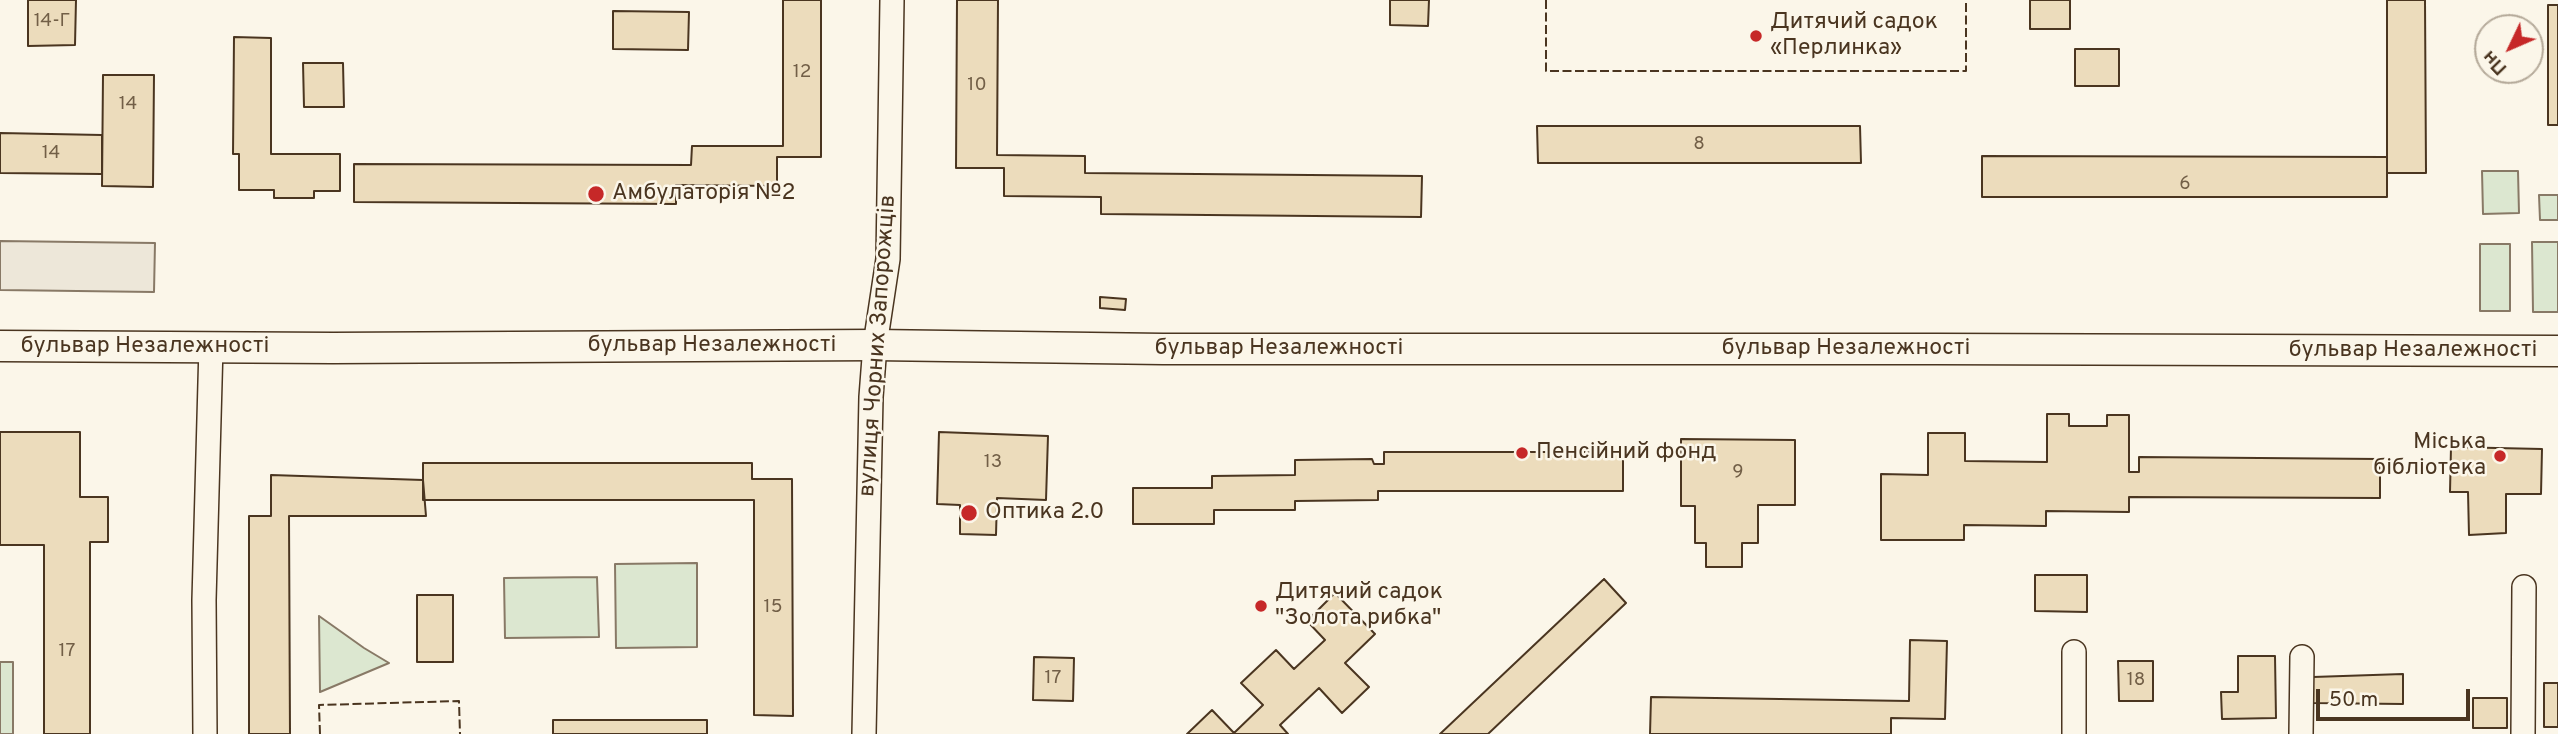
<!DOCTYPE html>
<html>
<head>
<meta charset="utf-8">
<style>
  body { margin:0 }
  #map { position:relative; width:2558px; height:734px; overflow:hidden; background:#fbf6e9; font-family:Overpass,sans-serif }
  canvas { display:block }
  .north { position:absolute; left:2474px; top:14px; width:70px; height:70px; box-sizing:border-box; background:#fbf6e9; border:2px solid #b4a999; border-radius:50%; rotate:226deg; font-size:19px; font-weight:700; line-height:28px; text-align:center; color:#4a3520 }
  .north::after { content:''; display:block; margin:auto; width:24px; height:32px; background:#c62828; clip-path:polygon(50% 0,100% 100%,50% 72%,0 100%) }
  .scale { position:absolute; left:2316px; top:689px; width:154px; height:32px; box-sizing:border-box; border:4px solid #4a3520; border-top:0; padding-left:9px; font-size:21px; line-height:24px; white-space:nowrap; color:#4a3520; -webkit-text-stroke:5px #fbf6e9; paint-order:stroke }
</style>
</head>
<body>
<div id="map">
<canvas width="2558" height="734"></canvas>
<div class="north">Пн</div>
<div class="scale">50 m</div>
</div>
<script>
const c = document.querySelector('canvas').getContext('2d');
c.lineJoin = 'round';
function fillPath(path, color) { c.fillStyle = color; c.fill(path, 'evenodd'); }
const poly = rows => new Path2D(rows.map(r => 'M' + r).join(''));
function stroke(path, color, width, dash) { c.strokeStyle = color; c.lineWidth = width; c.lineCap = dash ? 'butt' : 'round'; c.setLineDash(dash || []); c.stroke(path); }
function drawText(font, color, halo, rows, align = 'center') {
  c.font = font + ' Overpass,sans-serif'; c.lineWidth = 5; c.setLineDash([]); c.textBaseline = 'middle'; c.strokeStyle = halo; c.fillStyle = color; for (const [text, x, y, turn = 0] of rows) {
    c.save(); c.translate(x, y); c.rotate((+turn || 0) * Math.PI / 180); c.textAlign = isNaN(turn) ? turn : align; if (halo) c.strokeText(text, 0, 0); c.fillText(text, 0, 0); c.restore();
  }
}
const green = poly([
  [2482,171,2518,171,2519,213,2483,214,2482,171],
  [2539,195,2558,195,2558,220,2540,220,2539,195],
  [2532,242,2558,242,2558,312,2533,312,2532,242],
  [2480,244,2510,244,2510,311,2480,311,2480,244],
  [697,563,697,647,616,648,615,564,697,563],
  [597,577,599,637,505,638,504,578,597,577],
  [319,616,364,648,389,663,320,692,319,616],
  [0,662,13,662,13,734,0,734,0,662]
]);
const parking = poly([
  [0,241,155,243,154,292,0,290,0,241]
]);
const building = poly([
  [28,0,76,0,75,45,28,46,28,0],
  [783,0,821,0,821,157,777,157,777,186,676,185,676,204,354,202,354,164,691,165,692,146,783,146,783,0],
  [957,0,998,0,997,155,1085,156,1085,173,1422,176,1421,217,1101,214,1101,197,1004,196,1004,168,956,168,957,0],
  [1390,0,1429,0,1428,26,1390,25,1390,0],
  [2030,0,2070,0,2070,29,2030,29,2030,0],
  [2387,0,2425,0,2426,173,2387,173,2387,0],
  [2548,5,2558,5,2558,125,2548,125,2548,5],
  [613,11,689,12,688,50,613,49,613,11],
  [234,37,271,38,271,154,340,154,340,191,314,191,314,198,274,198,274,190,239,190,239,154,233,154,234,37],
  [2075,49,2119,49,2119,86,2075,86,2075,49],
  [303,63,343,63,344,107,304,107,303,63],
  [103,75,154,75,153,187,102,186,103,75],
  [1537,126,1860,126,1861,163,1538,163,1537,126],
  [0,133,102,135,102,174,0,173,0,133],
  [1982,156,2387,157,2387,197,1982,197,1982,156],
  [1100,297,1126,299,1125,310,1100,308,1100,297],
  [2047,414,2069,414,2069,426,2107,426,2107,415,2129,415,2129,472,2139,472,2139,457,2380,459,2380,498,2129,497,2129,512,2046,511,2046,526,1964,525,1964,540,1881,540,1881,474,1928,475,1928,433,1965,433,1965,461,2047,462,2047,414],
  [0,432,80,432,80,497,108,497,108,542,90,542,90,734,44,734,44,545,0,545,0,432],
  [939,432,1048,436,1046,500,997,498,996,535,960,534,960,505,937,504,939,432],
  [1681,439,1795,440,1795,505,1758,505,1758,543,1742,543,1742,567,1706,567,1706,543,1695,543,1695,506,1681,506,1681,439],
  [2451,447,2542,449,2541,494,2506,494,2506,533,2469,535,2468,492,2450,492,2451,447],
  [1384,452,1623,452,1623,491,1378,491,1378,500,1295,501,1295,510,1214,510,1214,524,1133,524,1133,488,1212,488,1212,476,1295,475,1295,460,1372,459,1374,464,1384,464,1384,452],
  [423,463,752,463,752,479,792,479,793,716,754,715,754,500,423,500,423,463],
  [271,475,423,480,426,516,289,516,290,734,249,734,249,516,271,516,271,475],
  [2035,575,2087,575,2087,612,2035,611,2035,575],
  [1604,579,1626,603,1488,734,1440,734,1604,579],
  [1335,593,1375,634,1345,663,1369,687,1342,713,1319,688,1280,725,1288,734,1187,734,1212,710,1234,733,1263,705,1241,683,1276,650,1294,669,1325,640,1307,621,1335,593],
  [417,595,453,595,453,662,417,662,417,595],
  [1910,640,1947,641,1945,719,1891,718,1891,734,1650,734,1651,697,1909,701,1910,640],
  [2238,656,2275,656,2276,718,2222,719,2221,692,2238,692,2238,656],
  [1034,657,1074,658,1073,701,1033,700,1034,657],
  [2118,661,2153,661,2153,701,2119,701,2118,661],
  [2403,674,2403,704,2312,703,2313,677,2403,674],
  [2544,683,2558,683,2558,727,2544,727,2544,683],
  [2473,698,2507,698,2507,728,2473,728,2473,698],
  [553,720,707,720,707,734,553,734,553,720]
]);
const minor = poly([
  [2074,652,2074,734],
  [205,734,204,600,211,346],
  [864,734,871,397,875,345,888,259,892,0],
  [2301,734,2302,657],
  [2523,734,2524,587]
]);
const major = poly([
  [0,346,333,348,875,345,1163,349,1937,349,2558,351]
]);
const fence = poly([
  [1546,0,1546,71,1966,71,1966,0],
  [320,734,319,705,459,701,460,734]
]);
const markers = [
  [1756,36,7,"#c62828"],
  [596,194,9,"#c62828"],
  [1522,453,7,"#c62828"],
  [2500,456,7,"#c62828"],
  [969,513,9,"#c62828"],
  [1261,606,7,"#c62828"]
];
const numberNames = [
  ["14-Г",52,22],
  ["12",802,73],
  ["10",977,86],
  ["14",128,105],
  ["8",1699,145],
  ["14",51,154],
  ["6",2185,185],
  ["13",993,463],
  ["9",1738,473],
  ["15",773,608],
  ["17",67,652],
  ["17",1053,679],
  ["18",2136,681]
];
const poiNames = [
  ["Дитячий садок",1770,23],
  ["«Перлинка»",1770,49],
  ["Амбулаторія №2",612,194],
  ["Міська",2486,443,"right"],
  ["бібліотека",2486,469,"right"],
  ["Пенсійний фонд",1536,453],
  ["Оптика 2.0",985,513],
  ["Дитячий садок",1275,593],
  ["\"Золота рибка\"",1275,619]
];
const streetNames = [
  ["бульвар Незалежності",712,346],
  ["вулиця Чорних Запорожців",879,346,-86],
  ["бульвар Незалежності",145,347],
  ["бульвар Незалежності",1279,349],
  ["бульвар Незалежності",1846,349],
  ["бульвар Незалежності",2413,351]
];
fillPath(green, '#dce7d0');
stroke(green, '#887966', 2);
fillPath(parking, '#ede7d9');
stroke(parking, '#887966', 2);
fillPath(building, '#ecdcbc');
stroke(building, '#4a3520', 2);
stroke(minor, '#4a3520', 26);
stroke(major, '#4a3520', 33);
stroke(minor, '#fbf6e9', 23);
stroke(major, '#fbf6e9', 30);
stroke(fence, '#4a3520', 2, [9, 3.5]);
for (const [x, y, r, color] of markers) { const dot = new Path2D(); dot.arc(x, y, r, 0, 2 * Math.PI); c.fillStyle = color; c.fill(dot); stroke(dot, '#fbf6e9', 2.5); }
drawText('19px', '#725f47', null, numberNames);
drawText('23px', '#4a3520', '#fbf6e9', poiNames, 'left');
drawText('23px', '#4a3520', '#fbf6e9', streetNames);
</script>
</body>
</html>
